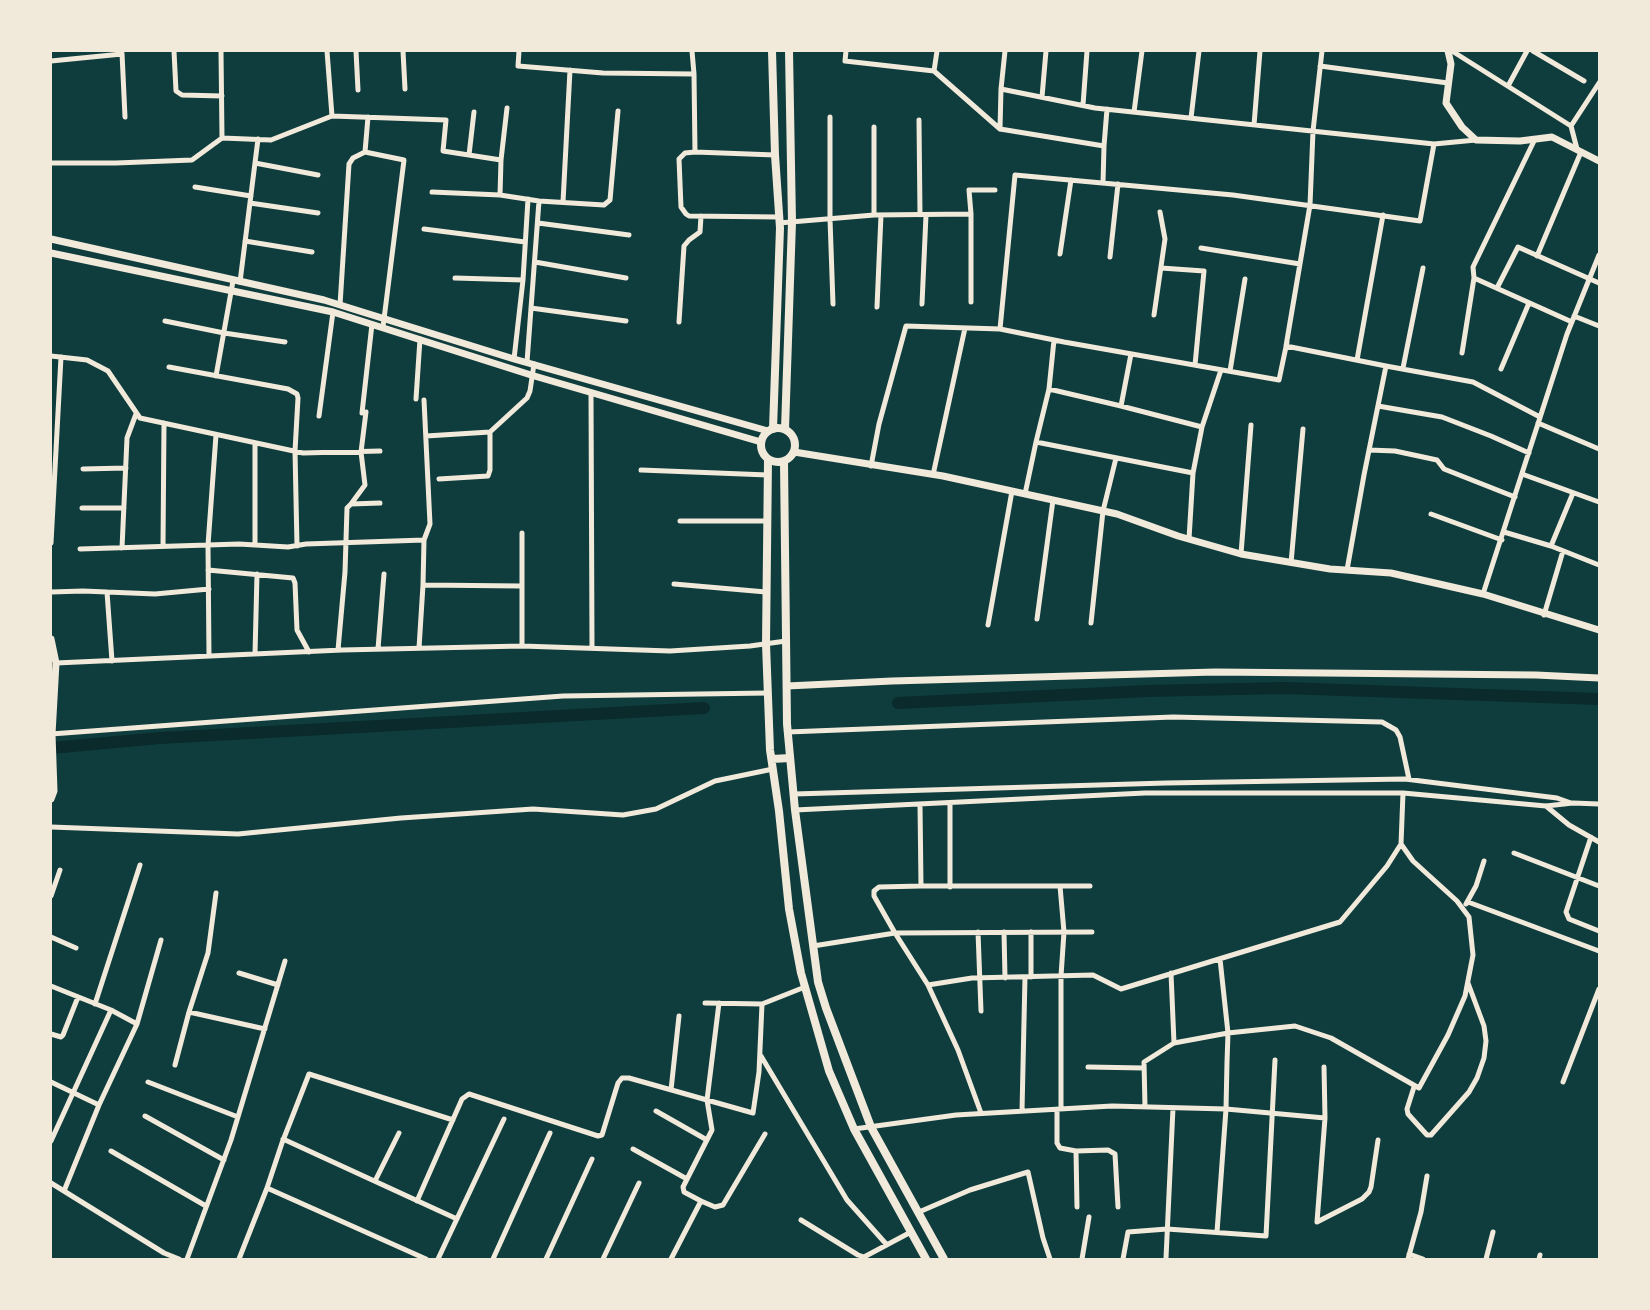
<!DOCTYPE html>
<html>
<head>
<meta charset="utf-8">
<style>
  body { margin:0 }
  #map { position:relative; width:1650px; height:1310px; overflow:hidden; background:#0f3d3e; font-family:"Noto Sans",sans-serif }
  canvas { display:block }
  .frame { position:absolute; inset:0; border:52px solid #f1e9da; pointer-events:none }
</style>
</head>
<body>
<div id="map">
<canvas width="1650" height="1310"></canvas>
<div class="frame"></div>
</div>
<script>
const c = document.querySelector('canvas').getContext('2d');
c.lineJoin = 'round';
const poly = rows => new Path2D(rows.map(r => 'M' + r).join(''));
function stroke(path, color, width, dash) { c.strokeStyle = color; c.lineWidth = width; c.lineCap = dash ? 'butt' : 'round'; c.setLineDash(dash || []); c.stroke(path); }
const canal = poly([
  [898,703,1147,691,1285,688,1599,699],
  [51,748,160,738,704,708]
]);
const minor = poly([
  [174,51,176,91,182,95,222,96],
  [221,51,222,138],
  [356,51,358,90],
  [403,51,405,89],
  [519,51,518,66,603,73,694,74],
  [692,51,694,74,695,152,775,155],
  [846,51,845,61,934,71,937,51],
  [1322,51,1313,131,1310,205,1286,346,1386,366],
  [1452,51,1571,126,1577,149],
  [1533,51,1584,81],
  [122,53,125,117],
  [51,61,122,54],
  [1320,66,1448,83],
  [934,71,1000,129],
  [1508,86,1527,51],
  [1001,89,1005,51],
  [1042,97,1046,51],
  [1083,105,1087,51],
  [1134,112,1142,51],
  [332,116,446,120,443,151,501,160,500,195,539,201,604,205,610,200,618,111],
  [368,117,365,152,404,160,383,327],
  [830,117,830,219,833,304],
  [1191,118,1199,51],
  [919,120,920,215],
  [1254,125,1260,51],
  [1571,126,1599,83],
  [1535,139,1473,267,1474,278,1572,322],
  [1104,146,1107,109],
  [695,152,685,153,679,159,681,207,686,214,689,216,779,217],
  [469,155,474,112],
  [501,160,507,108],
  [51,163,116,163,192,160,222,138,271,140,332,116,327,51],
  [255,163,318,175],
  [1103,183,1104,146,1000,129,1001,89,1095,108,1434,144,1476,140],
  [195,187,251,196],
  [432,192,500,195],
  [563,202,570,70],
  [250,203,318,213],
  [874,215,874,127],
  [538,223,629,235],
  [779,223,874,215,971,214,969,190,995,190],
  [424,229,525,242],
  [245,241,312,252],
  [1201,248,1300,264],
  [1060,254,1071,180],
  [1537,256,1581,152],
  [1110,257,1118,184],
  [535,262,626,278],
  [1161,268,1204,271,1195,365],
  [455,278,523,280],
  [240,282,258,139],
  [1497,288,1518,247,1599,283],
  [971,302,971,214],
  [922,304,926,215],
  [340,305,349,164,353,158,365,152],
  [877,307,881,215],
  [531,308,626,321],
  [1154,315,1165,239,1160,212],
  [1574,316,1599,326],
  [165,321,224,333,285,342],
  [679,322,684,246,689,240,700,232,701,216],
  [1000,329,1064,342,1279,380,1287,342],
  [1462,353,1474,278],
  [51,356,87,360,108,371,140,418,303,453,380,451],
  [514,359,523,280,528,199],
  [1357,360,1383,215],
  [527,362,539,201],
  [169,367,288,389,297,394,298,398,295,451,297,546],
  [1403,368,1423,268],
  [1501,369,1529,303],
  [1230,371,1245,279],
  [216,376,233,281],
  [1049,389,1054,340],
  [591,392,592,648],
  [416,399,420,339],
  [1121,406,1131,354],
  [1378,406,1442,417,1491,436,1529,453],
  [362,413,372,324],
  [319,416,333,312],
  [1538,423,1599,449],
  [426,436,490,432],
  [255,443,255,545],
  [1369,450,1395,451,1437,460,1444,469,1515,497],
  [871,466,879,424,906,326,1000,329,1015,175,1233,195,1420,221,1434,144],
  [83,469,126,468],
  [641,470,768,475],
  [1193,473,1202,427,1221,370],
  [1522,474,1599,502],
  [933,475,965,328],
  [439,479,488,476,490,470,490,432,527,398,530,391,534,364],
  [1025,494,1036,442],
  [351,504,365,485,361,452,366,412],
  [82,508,124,508],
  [1431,514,1502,540],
  [680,521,766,521],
  [1504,532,1551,546,1599,565],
  [1189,539,1193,473,1036,442,1049,389,1121,406,1202,427],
  [424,540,430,524,424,400],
  [51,543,61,357],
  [163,546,164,423],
  [1551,546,1573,493],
  [122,548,127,438,136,414],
  [80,549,208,545,216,435],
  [1241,554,1251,425],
  [1291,563,1303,429],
  [208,570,293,578,295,583,297,630,309,652],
  [1347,570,1364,475,1386,366,1473,382,1540,417],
  [674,584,766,592],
  [51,592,83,591,155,594,209,589],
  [107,592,112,661],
  [1483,594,1567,334,1599,255],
  [1544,615,1563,551],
  [1037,619,1053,500],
  [1091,623,1103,511,1116,458],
  [988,625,1012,491],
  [522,646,522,533],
  [419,648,423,585],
  [378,649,384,574],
  [338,650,345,572,347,508,351,504,380,503],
  [255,654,257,574],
  [209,656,208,545,239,544,288,547,306,544,424,540,423,585,521,586],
  [56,663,342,650,522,646,670,651,750,646,786,641],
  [788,732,1173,717,1382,722,1396,730,1400,737,1409,779],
  [51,734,563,696,768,693],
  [794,794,1166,783,1405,779,1557,798,1571,803],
  [920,804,921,886],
  [1546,806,1569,825,1599,842],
  [795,810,1145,793,1403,793,1546,806,1573,803,1599,804],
  [51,827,238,834,401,818,533,809,623,815,656,809,715,781,773,769],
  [1591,837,1566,912,1569,919,1599,931],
  [1514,853,1599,886],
  [1060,886,1064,932,1061,976,1061,1109],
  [950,887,950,803],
  [51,896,60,870],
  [1468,902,1599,951],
  [1466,904,1476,886,1484,861],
  [978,932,981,1011],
  [1004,932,1005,978],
  [51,937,76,948],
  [813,946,895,933,1092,932],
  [239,973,278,985],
  [1171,973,1174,1043],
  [1031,977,1031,932],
  [928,985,972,978,1093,975,1121,989,1340,922,1387,866,1401,844,1403,793],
  [51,986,111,1010,137,1024,99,1105,64,1191],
  [705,1003,762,1004],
  [95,1004,140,865],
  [189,1012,208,953,216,893],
  [137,1024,161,940],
  [51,1034,61,1037,63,1035,78,997],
  [761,1056,847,1200,887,1245],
  [175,1065,189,1012,265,1029],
  [1088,1067,1144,1068],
  [1324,1067,1325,1118],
  [51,1082,99,1105],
  [148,1082,238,1117],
  [1563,1082,1599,989],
  [1414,1087,1407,1109,1408,1114,1427,1135,1431,1135,1469,1092,1477,1078,1484,1058,1486,1041,1484,1026,1468,983],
  [671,1090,679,1016],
  [1145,1107,1144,1062,1174,1043,1228,1033,1295,1026,1331,1038,1419,1088,1448,1035,1465,996,1473,955,1469,917,1457,901,1413,861,1401,844],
  [1057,1109,1057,1143,1060,1148,1076,1151,1108,1150,1115,1154,1118,1207],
  [656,1111,707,1140],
  [1022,1111,1025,977],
  [981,1113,958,1050,928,985,895,933,874,896,874,891,879,887,921,886,1090,886],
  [145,1116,224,1160],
  [854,1129,956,1115,1112,1106,1226,1109,1325,1118,1317,1222],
  [283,1139,457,1219],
  [51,1141,111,1010],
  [633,1149,687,1179],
  [111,1151,206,1206],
  [1076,1151,1077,1207],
  [375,1181,399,1133],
  [51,1183,164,1253,179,1259],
  [417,1201,462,1099,469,1094,598,1136,602,1135,618,1083,622,1078,629,1078,753,1113,759,1072,762,1004,805,987],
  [701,1201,715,1207,723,1205,765,1134],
  [919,1212,970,1190,1028,1172,1043,1238,1050,1259],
  [801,1220,858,1255,864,1257,911,1232],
  [1317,1222,1362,1199,1369,1192,1371,1187,1378,1140],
  [1217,1232,1226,1109,1227,1062,1228,1033,1220,959],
  [1409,1254,1423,1259],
  [1166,1258,1173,1108],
  [187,1259,231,1140,285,961],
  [239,1259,267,1188],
  [426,1259,267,1188,282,1143,309,1074,453,1120],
  [438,1259,504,1119],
  [493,1259,550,1133],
  [546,1259,592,1159],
  [603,1259,639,1183],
  [671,1259,701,1201,684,1192,683,1187,712,1130,707,1100,719,1003],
  [1082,1259,1089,1217],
  [1123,1259,1128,1232,1167,1229,1266,1236,1275,1060],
  [1408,1259,1421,1212,1427,1176],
  [1486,1259,1493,1232],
  [1539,1259,1540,1255]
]);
const tertiary = poly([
  [1448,51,1451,64,1446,103,1462,127,1476,140,1520,141,1552,137,1599,161],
  [51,239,324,300,514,359,768,431],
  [51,253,333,312,531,375,761,442],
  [794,452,943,476,1117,514,1178,536,1241,554,1330,569,1391,573,1483,594,1599,630],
  [51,639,56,663,52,734,54,791,51,799],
  [787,686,892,681,1215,672,1536,675,1599,678]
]);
const primary = poly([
  [772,51,775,155,780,228,773,429],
  '761 445a17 17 0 1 1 34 0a17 17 0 1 1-34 0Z',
  [785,429,792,222,789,51],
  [768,460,766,644,770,750,779,811,789,909,801,973,829,1071,854,1129,926,1259],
  [784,462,787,724,795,810,818,982,826,1008,871,1127,944,1259],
  [772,759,790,758]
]);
stroke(canal, '#0a2a2b', 12);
stroke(minor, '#f1e9da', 5);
stroke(tertiary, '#f1e9da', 7);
stroke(primary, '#f1e9da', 8);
</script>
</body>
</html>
